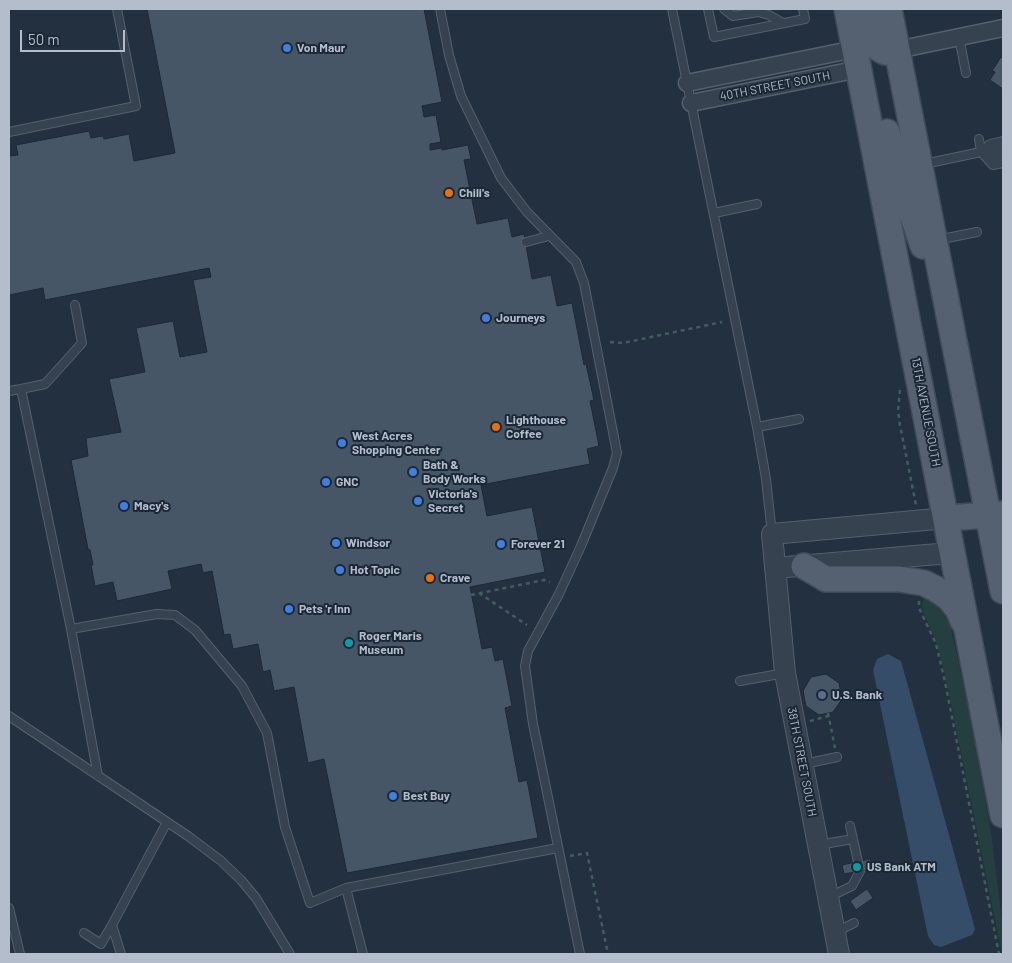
<!DOCTYPE html>
<html>
<head>
<meta charset="utf-8">
<style>
  body { margin:0 }
  #map { position:relative; width:1012px; height:963px; overflow:hidden; background:#233040; font-family:Barlow,sans-serif }
  canvas { display:block }
  .frame { position:absolute; inset:0; border:10px solid #b3bdcb; pointer-events:none }
  .scale { position:absolute; left:20px; top:30px; width:105px; height:22px; box-sizing:border-box; border:2px solid #b3bdcb; border-top:0; padding-left:6px; font-size:15px; line-height:18px; white-space:nowrap; color:#b3bdcb; -webkit-text-stroke:4px #1c2735; paint-order:stroke }
</style>
</head>
<body>
<div id="map">
<canvas width="1012" height="963"></canvas>
<div class="frame"></div>
<div class="scale">50 m</div>
</div>
<script>
const c = document.querySelector('canvas').getContext('2d');
c.lineJoin = 'round';
function fillPath(path, color) { c.fillStyle = color; c.fill(path, 'evenodd'); }
const poly = rows => new Path2D(rows.map(r => 'M' + r).join(''));
function stroke(path, color, width, dash) { c.strokeStyle = color; c.lineWidth = width; c.lineCap = dash ? 'butt' : 'round'; c.setLineDash(dash || []); c.stroke(path); }
function drawText(font, color, halo, rows, align = 'center') {
  c.font = font + ' Barlow,sans-serif'; c.lineWidth = 4; c.setLineDash([]); c.textBaseline = 'middle'; c.strokeStyle = halo; c.fillStyle = color; for (const [text, x, y, turn = 0] of rows) {
    c.save(); c.translate(x, y); c.rotate((+turn || 0) * Math.PI / 180); c.textAlign = isNaN(turn) ? turn : align; if (halo) c.strokeText(text, 0, 0); c.fillText(text, 0, 0); c.restore();
  }
}
const green = poly([
  [925,595,940,603,950,624,975,737,992,840,1003,929,1003,954,1002,954,945,674,934,636,923,612,922,604]
]);
const water = poly([
  [888,654,901,661,975,929,972,935,941,947,934,945,928,936,873,670,877,659]
]);
const building = poly([
  [147,9,424,9,442,102,422,106,424,117,436,115,441,142,430,144,430,150,442,148,442,150,468,145,471,159,464,160,477,224,508,218,512,237,524,234,532,279,551,275,557,306,572,303,584,365,586,364,594,400,590,401,599,446,587,449,590,464,481,485,487,516,532,507,545,572,470,587,482,649,492,647,495,661,503,659,512,706,505,708,519,782,527,780,538,838,347,873,324,759,308,763,294,687,274,691,270,670,263,672,258,644,233,649,230,634,224,635,212,571,203,573,201,564,168,571,172,589,117,601,113,582,95,586,91,565,93,565,90,550,88,549,71,460,88,456,86,438,121,432,109,379,145,372,136,328,173,321,180,357,207,352,193,280,211,277,209,268,45,300,43,288,9,295,9,156,18,155,16,145,89,131,91,138,103,136,104,139,129,134,134,161,175,153,147,9],
  [1001,57,1003,59,1003,89,990,80,995,72,992,71,1001,57],
  [826,674,839,683,842,699,833,712,819,715,806,706,803,691,811,677,826,674],
  [870,859,872,869,844,874,842,865,870,859],
  [867,889,873,898,856,910,850,901,867,889]
]);
const path = poly([
  [610,342,623,343,722,322],
  [900,390,898,411,900,425,916,505],
  [479,593,527,625],
  [471,595,544,580,550,582],
  [919,601,919,608,936,644,945,682,999,954],
  [828,713,835,748],
  [810,721,828,716],
  [570,856,587,853,608,954]
]);
const service = poly([
  [440,9,449,55,461,96,501,178,527,212,576,262,584,283,617,453,613,468,581,546,559,594,528,651,525,666,533,724,580,954],
  [672,9,757,427,766,479,772,534],
  [708,9,714,37,805,19,803,9],
  [724,9,733,16,758,12,769,15,783,23],
  [959,37,966,73],
  [9,132,136,106,117,9],
  [981,152,993,165,1003,163],
  [981,152,990,144,1003,141],
  [983,152,1003,148],
  [985,154,993,158,1003,156],
  [924,164,981,152,979,139],
  [714,213,757,204],
  [937,240,977,232],
  [526,242,549,236],
  [21,389,45,384,82,343,75,305],
  [9,391,21,389,71,629],
  [757,427,799,419],
  [740,681,785,673],
  [9,716,188,836,220,860,241,880,256,898,290,954],
  [804,764,837,757],
  [98,776,71,629,157,614,175,615,195,630,242,686,267,733,285,827,310,903,346,888,558,848],
  [818,845,853,839,850,826],
  [346,888,363,954],
  [829,897,852,886,860,871,853,839],
  [9,908,20,954],
  [836,932,854,923],
  [84,933,101,944,112,925],
  [121,954,112,925,167,822]
]);
const minor = poly([
  [897,50,1003,28],
  [687,83,855,49],
  [691,103,859,69]
]);
const tertiary = poly([
  [775,568,926,555,953,553],
  [839,954,785,673,772,534,947,518]
]);
const primary = poly([
  [847,9,1003,815],
  [864,9,871,39,878,48,885,52,897,50],
  [889,9,1003,591],
  [887,132,897,170,923,246],
  [947,518,1003,514],
  [804,566,826,579,899,579,924,583,936,589,949,598,958,609,963,621]
]);
const markers = [
  [287,48,5,"#3f7fe0"],
  [449,193,5,"#e8710a"],
  [486,318,5,"#3f7fe0"],
  [496,427,5,"#e8710a"],
  [342,443,5,"#3f7fe0"],
  [413,472,5,"#3f7fe0"],
  [326,482,5,"#3f7fe0"],
  [418,501,5,"#3f7fe0"],
  [124,506,5,"#3f7fe0"],
  [336,543,5,"#3f7fe0"],
  [501,544,5,"#3f7fe0"],
  [340,570,5,"#3f7fe0"],
  [430,578,5,"#e8710a"],
  [289,609,5,"#3f7fe0"],
  [349,643,5,"#0f9aa8"],
  [822,695,5,"#5c6f8a"],
  [393,796,5,"#3f7fe0"],
  [857,867,5,"#0f9aa8"]
];
const poiNames = [
  ["Von Maur",297,48],
  ["Chili's",459,193],
  ["Journeys",496,318],
  ["Lighthouse",506,420],
  ["Coffee",506,434],
  ["West Acres",352,436],
  ["Shopping Center",352,450],
  ["Bath &",423,465],
  ["Body Works",423,479],
  ["GNC",336,482],
  ["Victoria's",428,494],
  ["Secret",428,508],
  ["Macy's",134,506],
  ["Windsor",346,543],
  ["Forever 21",511,544],
  ["Hot Topic",350,570],
  ["Crave",440,578],
  ["Pets 'r Inn",299,609],
  ["Roger Maris",359,636],
  ["Museum",359,650],
  ["U.S. Bank",832,695],
  ["Best Buy",403,796],
  ["US Bank ATM",867,867]
];
const streetNames = [
  ["40TH STREET SOUTH",775,86,-11],
  ["13TH AVENUE SOUTH",926,412,79],
  ["38TH STREET SOUTH",802,762,79]
];
fillPath(green, '#253f41');
fillPath(water, '#354d68');
fillPath(building, '#465667');
stroke(building, '#1e2937', 1);
stroke(service, '#55606e', 10);
stroke(minor, '#55606e', 19);
stroke(tertiary, '#55606e', 22);
stroke(primary, '#404b59', 28);
stroke(path, '#435c5e', 2.5, [4, 4]);
stroke(service, '#374250', 8);
stroke(minor, '#374250', 16);
stroke(tertiary, '#374250', 20);
stroke(primary, '#556170', 25);
for (const [x, y, r, color] of markers) { const dot = new Path2D(); dot.arc(x, y, r, 0, 2 * Math.PI); c.fillStyle = color; c.fill(dot); stroke(dot, '#1c2735', 2); }
drawText('bold 12px', '#b3bdcb', '#1c2735', poiNames, 'left');
drawText('12px', '#b3bdcb', '#1c2735', streetNames);
</script>
</body>
</html>
